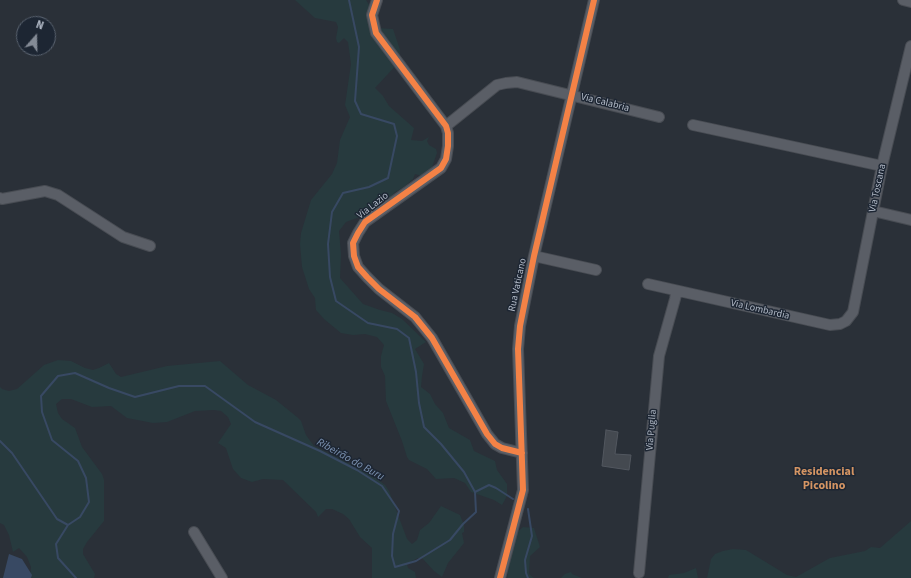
<!DOCTYPE html>
<html>
<head>
<meta charset="utf-8">
<style>
  body { margin:0 }
  #map { position:relative; width:911px; height:578px; overflow:hidden; background:#2a3038; font-family:"Source Sans 3",sans-serif }
  canvas { display:block }
  .north { position:absolute; left:16px; top:16px; width:40px; height:40px; box-sizing:border-box; background:#1d2633; border:1px solid #59626f; border-radius:50%; rotate:20deg; font-size:11px; font-weight:700; line-height:16px; text-align:center; color:#b4bcc9 }
  .north::after { content:''; display:block; margin:auto; width:14px; height:18px; background:#848b96; clip-path:polygon(50% 0,100% 100%,50% 72%,0 100%) }
</style>
</head>
<body>
<div id="map">
<canvas width="911" height="578"></canvas>
<div class="north">N</div>
</div>
<script>
const c = document.querySelector('canvas').getContext('2d');
c.lineJoin = 'round';
function fillPath(path, color) { c.fillStyle = color; c.fill(path, 'evenodd'); }
const poly = rows => new Path2D(rows.map(r => 'M' + r).join(''));
function stroke(path, color, width, dash) { c.strokeStyle = color; c.lineWidth = width; c.lineCap = dash ? 'butt' : 'round'; c.setLineDash(dash || []); c.stroke(path); }
function drawText(font, color, halo, rows, align = 'center') {
  c.font = font + ' "Source Sans 3",sans-serif'; c.lineWidth = 3; c.setLineDash([]); c.textBaseline = 'middle'; c.strokeStyle = halo; c.fillStyle = color; for (const [text, x, y, turn = 0] of rows) {
    c.save(); c.translate(x, y); c.rotate((+turn || 0) * Math.PI / 180); c.textAlign = isNaN(turn) ? turn : align; if (halo) c.strokeText(text, 0, 0); c.fillText(text, 0, 0); c.restore();
  }
}
const green = poly([
  [295,0,366,0,371,8,377,28,393,29,400,50,400,61,375,88,383,96,389,106,414,128,411,140,422,141,429,137,427,141,429,145,436,149,437,153,432,167,426,177,415,174,413,179,404,187,395,192,381,209,346,222,339,231,341,254,340,278,363,304,380,310,392,313,402,319,426,342,415,349,424,364,422,376,421,387,430,394,435,404,443,413,449,428,470,440,474,451,495,461,497,470,507,484,507,496,502,505,494,500,471,492,465,483,454,478,436,479,427,469,409,460,407,457,402,441,386,401,385,376,381,367,381,356,384,345,377,337,365,334,353,335,341,333,324,319,316,310,315,298,309,289,302,267,300,244,301,233,311,200,332,174,337,163,340,140,350,117,345,105,351,64,348,42,344,38,339,43,337,42,336,38,338,27,336,22,315,18],
  [58,360,71,361,85,368,93,370,99,368,109,363,116,374,121,377,167,366,220,361,248,385,276,400,297,417,301,421,306,435,314,446,370,474,385,485,389,491,407,539,412,544,417,540,420,530,429,523,441,506,460,515,464,525,464,532,462,533,464,543,448,563,442,577,434,571,423,559,418,558,410,562,407,565,408,568,415,572,416,578,372,578,372,548,360,537,349,519,343,514,332,509,326,509,318,517,316,512,283,480,263,479,252,482,241,478,233,469,226,448,218,443,231,424,228,417,221,411,214,410,195,411,167,422,153,423,127,418,111,406,92,407,71,399,62,399,56,404,58,413,62,419,75,428,82,447,102,474,104,480,104,521,87,542,83,549,83,554,95,574,94,578,30,578,31,567,27,557,19,548,13,552,9,535,4,525,0,523,0,387,2,389,9,391,17,389,44,365],
  [911,521,911,578,707,578,711,559,715,554,723,551,733,549,746,550,787,575,796,577,830,558,865,551,871,547,880,548],
  [523,527,534,528,540,547,530,556,529,574,534,578,507,578,514,535],
  [696,568,698,578,668,578,669,575,684,573],
  [571,572,572,574,582,578,561,578,565,574]
]);
const water = poly([
  [9,554,22,559,32,575,31,578,3,578]
]);
const stream = poly([
  [0,441,12,453,57,519,68,525,80,517,89,502,86,478,78,461,52,440,42,412,41,396,58,376,75,373,109,388,135,397,179,386,205,386,255,422,320,451,357,470,382,486,399,511,393,534,392,556,395,567,416,561,450,540,463,524,476,512,475,492,464,472,441,444,424,427,419,403,416,372,409,338,397,329,368,323,336,301,330,277,328,244,332,212,343,193,369,187,388,178,397,136,394,124,361,114,355,101,359,47,349,0],
  [475,492,489,485,496,488,513,499],
  [528,509,532,536,525,560,526,573,528,578],
  [68,525,56,544,58,558,76,578]
]);
const building = poly([
  [606,430,618,432,615,454,631,455,629,470,602,466,606,430]
]);
const minor = poly([
  [377,0,372,15,376,33,446,126,448,133,448,146,446,159,441,168,365,222,358,233,353,243,354,256,358,267,367,277,379,289,415,317,432,338,487,434,495,444,502,448,522,453],
  [903,0,911,2],
  [693,125,882,166],
  [446,126,497,85,506,83,517,82,659,117],
  [0,198,2,199,45,191,58,195,123,237,150,246],
  [873,211,911,220],
  [534,256,596,270],
  [648,284,830,325,840,324,846,321,853,312,882,166,911,46],
  [194,532,222,578],
  [639,573,659,356,675,299,676,294,680,292],
  [500,578,523,490,518,349,520,326,534,256,594,0]
]);
const cycleway = poly([
  [377,0,372,15,376,33,446,126,448,133,448,146,446,159,441,168,365,222,358,233,353,243,354,256,358,267,367,277,379,289,415,317,432,338,487,434,495,444,502,448,522,453],
  [500,578,523,490,518,349,520,326,534,256,594,0]
]);
const streetNames = [
  ["Via Calabria",605,103,14],
  ["Via Toscana",878,188,-78],
  ["Via Lazio",373,206,-38],
  ["Rua Vaticano",518,285,-78],
  ["Via Lombardia",760,310,13],
  ["Via Puglia",652,430,-85]
];
const waterNames = [
  ["Ribeirão do Buru",350,460,29]
];
const quarterNames = [
  ["Residencial",824,472],
  ["Picolino",824,486]
];
fillPath(green, '#273a3e');
fillPath(water, '#384963');
stroke(stream, '#384963', 2);
fillPath(building, '#444950');
stroke(building, '#52575f', 1);
stroke(minor, '#484c53', 12);
stroke(minor, '#5a5e66', 10);
stroke(cycleway, '#f48246', 6);
drawText('10px', '#b4bcc9', '#1d2633', streetNames);
drawText('italic 11px', '#7c92b1', '#1d2633', waterNames);
drawText('bold 12px', '#d59563', '#1d2633', quarterNames);
</script>
</body>
</html>
